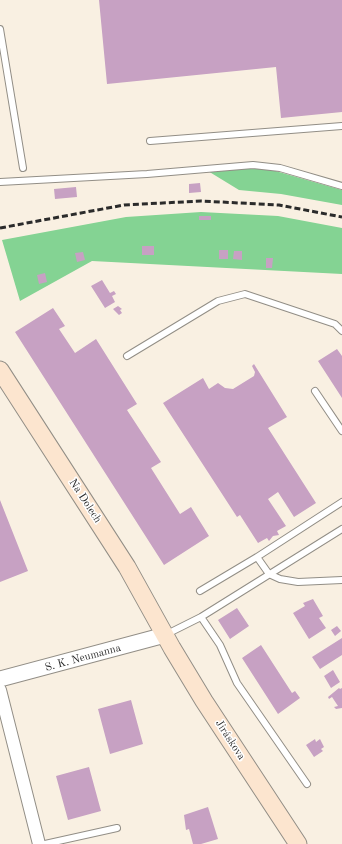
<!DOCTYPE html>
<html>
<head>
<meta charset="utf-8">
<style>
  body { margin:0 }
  canvas { display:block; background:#f9f0e2 }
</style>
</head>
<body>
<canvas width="342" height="844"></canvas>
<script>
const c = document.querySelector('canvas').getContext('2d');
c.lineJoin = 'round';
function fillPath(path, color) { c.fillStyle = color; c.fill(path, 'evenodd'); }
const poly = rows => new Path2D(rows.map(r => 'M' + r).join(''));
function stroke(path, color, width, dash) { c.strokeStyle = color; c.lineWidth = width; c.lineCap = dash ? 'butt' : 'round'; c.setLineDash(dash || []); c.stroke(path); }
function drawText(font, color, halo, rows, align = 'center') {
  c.font = font + ' "Old Standard TT",serif'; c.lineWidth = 3; c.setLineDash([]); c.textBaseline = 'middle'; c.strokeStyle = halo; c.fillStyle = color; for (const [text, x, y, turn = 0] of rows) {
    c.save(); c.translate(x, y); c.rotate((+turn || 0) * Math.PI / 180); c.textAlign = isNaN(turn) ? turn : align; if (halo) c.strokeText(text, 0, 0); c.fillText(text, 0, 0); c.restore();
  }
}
const green = poly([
  [251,164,342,190,342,205,281,194,239,190,203,168],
  [201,212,278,216,342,228,342,274,92,261,20,301,2,240,126,217]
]);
const building = poly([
  [99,0,342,0,342,112,281,118,276,67,107,84],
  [200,183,201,192,189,193,189,184],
  [76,187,77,197,55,199,54,189],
  [199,216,211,216,211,220,199,220],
  [142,246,154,246,154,255,142,255],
  [219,250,228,250,228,259,219,259],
  [234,251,242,251,242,260,233,259],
  [83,252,85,260,77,262,75,253],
  [266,258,273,258,272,268,266,268],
  [45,273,47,282,39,284,37,275],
  [102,280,110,293,114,291,116,294,112,296,115,302,105,308,91,286],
  [118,306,122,309,120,310,122,313,119,315,113,309],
  [53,308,65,326,59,329,75,353,96,339,137,404,127,410,161,462,151,468,180,514,191,507,209,536,164,565,15,332],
  [337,349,342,356,342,398,318,361],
  [254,364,287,417,268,428,316,503,294,517,278,492,268,499,286,526,277,531,279,535,273,536,269,541,267,538,258,543,240,515,237,517,163,403,203,378,209,389,218,383,225,388,233,389,254,376,255,372,252,366],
  [0,500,28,571,0,582],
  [313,599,323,616,319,618,326,628,309,639,293,613,305,606,303,603],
  [237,608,249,626,230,639,218,620],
  [337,626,341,631,335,636,331,630],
  [342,638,342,655,320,669,312,657],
  [261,645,292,693,295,691,300,698,278,714,242,658],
  [333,670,340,682,331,688,324,676],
  [339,688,340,689,342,688,342,708,336,709,334,707,338,706,332,697,329,699,328,697],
  [131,700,143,744,110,754,98,709],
  [315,739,316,742,320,739,324,747,321,749,323,751,314,757,306,745],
  [89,767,101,811,68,820,56,776],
  [208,807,218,839,201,844,193,844,189,829,186,830,184,815]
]);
const service = poly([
  [0,29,23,168],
  [150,141,342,126],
  [0,182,147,174,253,165,280,168,342,186],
  [127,356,218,301,245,294,335,324,342,331],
  [315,391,342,431],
  [257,557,269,574,280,579,298,582,342,580],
  [200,591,257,557,342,502],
  [201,617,220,645,237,683,307,784],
  [167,634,201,617,342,529],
  [45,844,117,828]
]);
const minor = poly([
  [0,690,39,844]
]);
const tertiary = poly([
  [0,679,165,635]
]);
const secondary = poly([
  [0,370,127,567,172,648,204,701,298,844]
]);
const rail = poly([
  [0,228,124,205,201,201,279,205,342,217]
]);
const streetNames = [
  ["Na Dolech",85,501,57],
  ["S. K. Neumanna",83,658,-15],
  ["Jiráskova",230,740,57]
];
fillPath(green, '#84d393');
fillPath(building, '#c7a1c3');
stroke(service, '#928e86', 8);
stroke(minor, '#928e86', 14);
stroke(tertiary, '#928e86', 17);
stroke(secondary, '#928e86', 19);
stroke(service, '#fff', 6);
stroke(minor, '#fff', 12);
stroke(tertiary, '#fff', 15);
stroke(secondary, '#fce5cf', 17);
stroke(rail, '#2b2b2b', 3, [6, 3]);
drawText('11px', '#2b2b2b', '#fff', streetNames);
</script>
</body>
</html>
